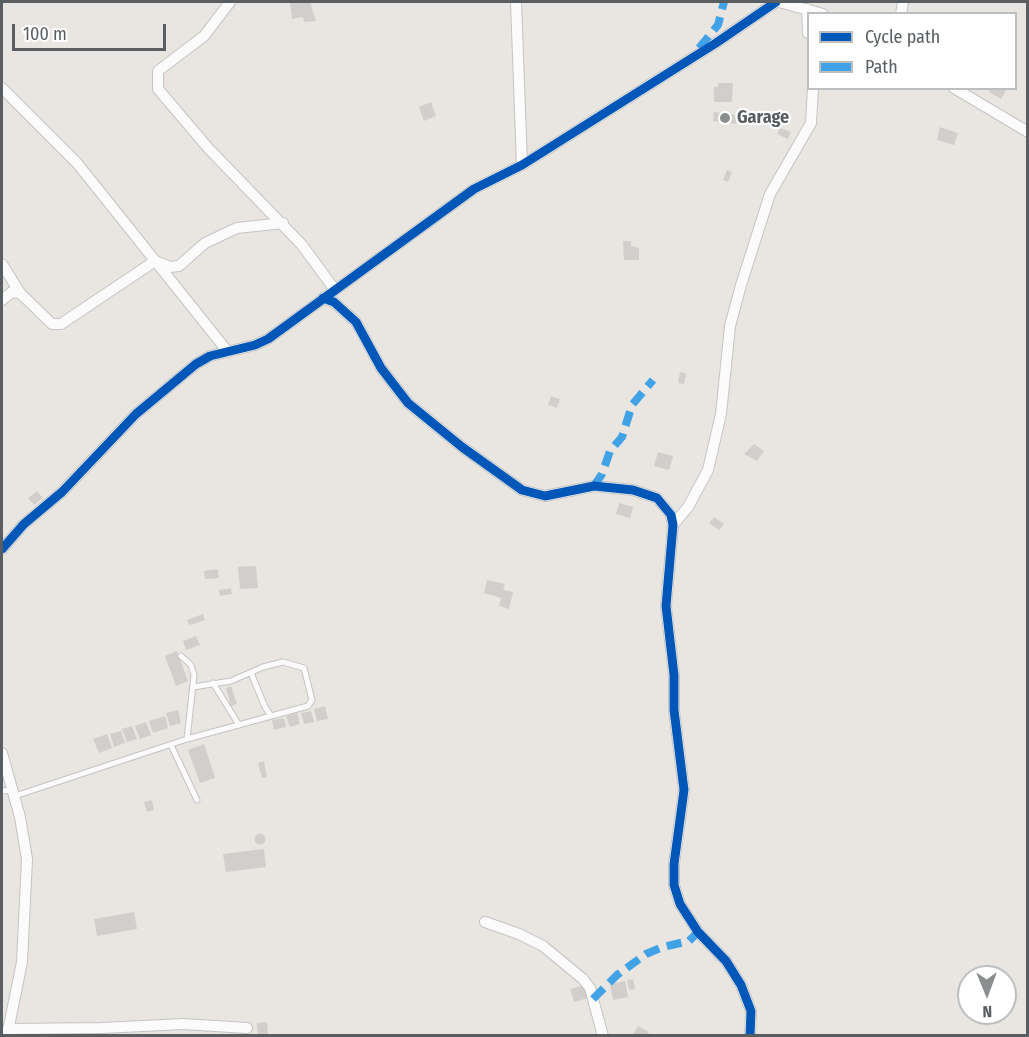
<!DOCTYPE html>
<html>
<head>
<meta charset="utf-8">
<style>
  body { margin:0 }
  #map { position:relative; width:1029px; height:1037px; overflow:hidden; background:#e9e6e2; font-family:"Fira Sans Condensed",sans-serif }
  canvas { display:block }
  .frame { position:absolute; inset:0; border:3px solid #585e61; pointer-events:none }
  .legend { position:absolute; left:807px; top:12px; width:210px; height:78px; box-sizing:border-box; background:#fff; border:2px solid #bcbfc0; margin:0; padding:8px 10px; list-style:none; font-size:18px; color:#585e61 }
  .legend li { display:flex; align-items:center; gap:12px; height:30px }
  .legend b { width:30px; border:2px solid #bcbfc0 }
  .north { position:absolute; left:957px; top:965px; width:60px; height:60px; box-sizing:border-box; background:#fff; border:2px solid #bcbfc0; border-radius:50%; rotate:179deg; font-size:16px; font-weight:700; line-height:24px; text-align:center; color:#585e61 }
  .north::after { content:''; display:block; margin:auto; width:21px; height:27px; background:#8b8e8e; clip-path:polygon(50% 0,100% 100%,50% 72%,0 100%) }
  .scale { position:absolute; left:12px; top:24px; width:154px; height:27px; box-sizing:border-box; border:3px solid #585e61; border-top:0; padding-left:8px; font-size:18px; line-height:21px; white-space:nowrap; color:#585e61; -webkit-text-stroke:4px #fff; paint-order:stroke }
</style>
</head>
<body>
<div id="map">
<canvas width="1029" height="1037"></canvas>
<div class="frame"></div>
<ul class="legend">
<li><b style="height:8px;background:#0057b8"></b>Cycle path</li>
<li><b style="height:8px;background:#42a2e6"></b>Path</li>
</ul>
<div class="north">N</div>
<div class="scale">100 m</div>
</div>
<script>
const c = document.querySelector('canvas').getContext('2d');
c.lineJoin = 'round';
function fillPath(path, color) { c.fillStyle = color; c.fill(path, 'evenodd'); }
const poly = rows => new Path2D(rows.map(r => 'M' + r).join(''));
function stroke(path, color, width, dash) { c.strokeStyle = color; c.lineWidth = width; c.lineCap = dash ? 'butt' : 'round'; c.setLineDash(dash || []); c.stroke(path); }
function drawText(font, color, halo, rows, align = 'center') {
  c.font = font + ' "Fira Sans Condensed",sans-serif'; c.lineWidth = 4.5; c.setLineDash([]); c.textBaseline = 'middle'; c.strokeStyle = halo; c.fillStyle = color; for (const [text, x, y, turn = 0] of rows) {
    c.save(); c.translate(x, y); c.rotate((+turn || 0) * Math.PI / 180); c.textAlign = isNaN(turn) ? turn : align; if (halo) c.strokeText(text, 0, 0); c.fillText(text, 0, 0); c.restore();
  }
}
const building = poly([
  [310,2,316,21,304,22,303,17,292,19,290,3],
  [718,83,733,83,732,102,714,102,714,87,718,87],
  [991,88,1007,88,1001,99,989,92],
  [431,102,436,116,424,121,419,107],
  [714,112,737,115,736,124,713,121],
  [940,127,958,133,954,145,937,140],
  [780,128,791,132,788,139,777,134],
  [727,170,732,172,728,182,723,180],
  [623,241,631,241,631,246,639,248,639,260,624,260],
  [680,372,686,373,684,384,678,383],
  [551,396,560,399,557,408,548,405],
  [754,444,764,451,757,461,744,454],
  [658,452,673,456,669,470,654,466],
  [37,491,43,498,34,505,28,498],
  [619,503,633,507,630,518,616,514],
  [714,517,724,524,719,530,709,523],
  [256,566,258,588,240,589,238,567],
  [218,569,219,578,205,579,204,571],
  [487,580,505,584,503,590,513,592,509,609,499,606,501,598,484,593],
  [231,588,232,594,220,596,219,590],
  [203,614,205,620,189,625,187,620],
  [196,636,200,645,186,650,183,641],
  [177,651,188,681,176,686,165,656],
  [231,686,237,704,231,706,226,688],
  [325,706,328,719,317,721,314,709],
  [178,710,181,723,170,726,166,713],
  [311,711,314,722,304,724,301,713],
  [297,713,300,724,290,727,286,716],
  [165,716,168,728,153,733,149,721],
  [284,718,286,727,274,730,272,720],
  [146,722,151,735,140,739,135,726],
  [132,726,137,739,127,742,122,729],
  [121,731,125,743,114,747,110,734],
  [107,734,112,748,99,753,93,739],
  [204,744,215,778,200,783,188,750],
  [264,761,267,777,262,778,258,763],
  [152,800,154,810,147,812,144,802],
  '254.5 839a5.5 5.5 0 1 1 11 0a5.5 5.5 0 1 1-11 0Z',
  [264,849,266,867,226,872,223,854],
  [134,912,137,929,97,936,94,919],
  [633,979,635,989,629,990,627,980],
  [625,981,628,997,613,1000,610,984],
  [584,985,588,998,574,1002,570,989],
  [267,1022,268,1035,258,1036,257,1023],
  [638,1026,649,1032,647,1036,633,1034]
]);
const lane = poly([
  [181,656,191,665,194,675,187,739],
  [251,673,265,707,271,716],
  [213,683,239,725],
  [171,745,197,800],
  [2,791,13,790],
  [15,796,187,739,308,706,312,700,304,668,283,662,263,667,231,681,193,687]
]);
const street = poly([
  [230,2,204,36,158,71,158,89,209,149,302,245,335,290],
  [516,2,522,165],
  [779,2,823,14],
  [807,9,808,33],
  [901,14,903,2],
  [2,88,77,163,228,352],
  [954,88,1028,132],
  [2,264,20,293],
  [323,298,334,302,356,322,381,368,408,403,462,447,522,490,545,496,594,486,633,490,657,498,671,515,673,525,666,606,674,675,674,710,684,790,674,864,674,885,680,904,698,932,726,961,741,985,751,1011,750,1036],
  [2,300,12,292,20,293,52,324,61,324,155,261,170,267,179,266,205,243,237,228,283,223],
  [673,525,688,507,708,470,721,414,730,326,741,285,770,194,811,123,813,88],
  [2,549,24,524,62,492,136,414,196,364,210,356,255,345,268,339,474,189,522,165,716,43,776,2],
  [2,753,20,817,27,859,22,962,7,1036],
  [485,922,519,934,543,946,583,979,590,988,603,1036],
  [8,1029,102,1028,183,1024,247,1028]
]);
const quiet = poly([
  [699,48,718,25,724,2],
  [594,486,602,474,610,451,622,437,632,405,653,380],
  [593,999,617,975,646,954,663,947,689,941,698,932]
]);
const cycleway = poly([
  [323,298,334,302,356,322,381,368,408,403,462,447,522,490,545,496,594,486,633,490,657,498,671,515,673,525,666,606,674,675,674,710,684,790,674,864,674,885,680,904,698,932,726,961,741,985,751,1011,750,1036],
  [2,549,24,524,62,492,136,414,196,364,210,356,255,345,268,339,474,189,522,165,716,43,776,2]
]);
const markers = [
  [725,118,6,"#8b8e8e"]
];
const poiNames = [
  ["Garage",737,118]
];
fillPath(building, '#d1cecc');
stroke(lane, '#c4c4c4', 7);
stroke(street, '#c4c4c4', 12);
stroke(lane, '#fcfbfb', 5);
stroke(street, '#fcfbfb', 10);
stroke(quiet, '#42a2e6', 8, [15, 8]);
stroke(cycleway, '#0057b8', 9);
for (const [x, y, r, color] of markers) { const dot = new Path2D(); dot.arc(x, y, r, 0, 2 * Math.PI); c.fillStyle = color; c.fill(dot); stroke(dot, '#fff', 2); }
drawText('bold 18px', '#585e61', '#fff', poiNames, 'left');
</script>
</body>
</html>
